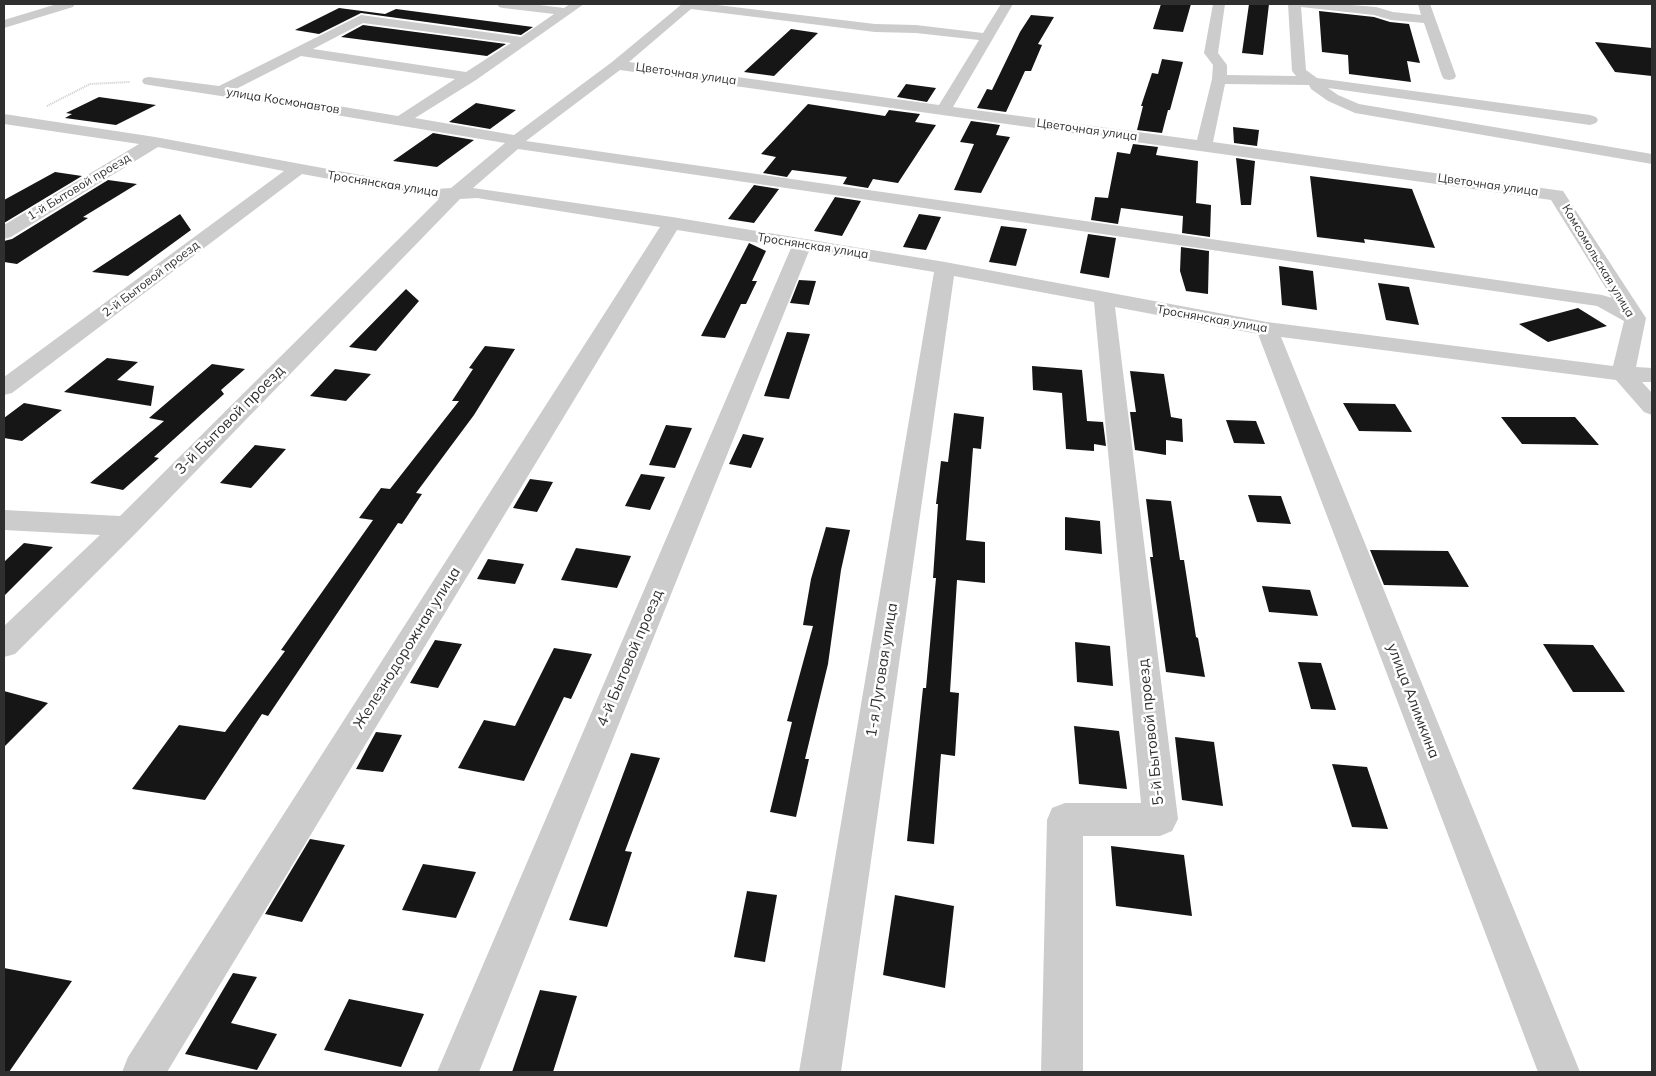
<!DOCTYPE html>
<html>
<head>
<meta charset="utf-8">
<style>
  body { margin:0 }
  #map { position:relative; width:1656px; height:1076px; overflow:hidden; background:#fff; font-family:Mulish,sans-serif }
  canvas { display:block }
  .frame { position:absolute; inset:0; border:5px solid #2f2f2f; pointer-events:none }
</style>
</head>
<body>
<div id="map">
<canvas width="1656" height="1076"></canvas>
<div class="frame"></div>
</div>
<script>
const c = document.querySelector('canvas').getContext('2d');
c.lineJoin = 'round';
function fillPath(path, color) { c.fillStyle = color; c.fill(path, 'evenodd'); }
const poly = rows => new Path2D(rows.map(r => 'M' + r).join(''));
function stroke(path, color, width, dash) { c.strokeStyle = color; c.lineWidth = width; c.lineCap = dash ? 'butt' : 'round'; c.setLineDash(dash || []); c.stroke(path); }
function drawText(font, color, halo, rows, align = 'center') {
  c.font = font + ' Mulish,sans-serif'; c.lineWidth = 5; c.setLineDash([]); c.textBaseline = 'middle'; c.strokeStyle = halo; c.fillStyle = color; for (const [text, x, y, turn = 0] of rows) {
    c.save(); c.translate(x, y); c.rotate((+turn || 0) * Math.PI / 180); c.textAlign = isNaN(turn) ? turn : align; if (halo) c.strokeText(text, 0, 0); c.fillText(text, 0, 0); c.restore();
  }
}
const building = poly([
  [1161,4,1191,4,1183,32,1153,29],
  [1249,4,1269,4,1263,55,1242,53],
  [339,8,385,14,396,9,533,27,521,35,361,13,319,34,295,30],
  [1319,11,1374,17,1390,22,1409,24,1420,63,1407,61,1411,82,1349,74,1348,55,1322,52],
  [1031,15,1054,17,1038,44,1042,45,1031,71,1025,71,1006,112,977,108,987,89,992,90,1020,32],
  [363,25,506,44,487,56,341,37],
  [791,29,818,33,774,76,744,72],
  [1595,42,1652,48,1652,76,1615,72],
  [1162,59,1183,62,1170,110,1168,110,1162,133,1137,130,1143,106,1141,106,1152,73,1158,74],
  [906,84,936,88,927,102,897,97],
  [99,97,156,105,116,125,65,118,72,114,66,113],
  [476,103,516,110,490,129,449,122],
  [808,104,885,116,889,110,920,114,915,122,936,125,898,183,873,179,868,188,843,184,847,177,792,170,787,177,763,173,776,157,761,154],
  [971,121,1000,125,996,135,1010,137,981,193,954,190,974,144,960,142],
  [1233,127,1259,130,1257,146,1234,143],
  [433,133,474,140,437,167,393,161],
  [1133,144,1158,147,1156,155,1198,161,1196,203,1211,205,1210,237,1182,233,1183,216,1121,208,1118,224,1091,220,1095,197,1108,198,1117,152,1130,154],
  [1236,158,1255,161,1251,205,1241,205],
  [55,172,82,176,4,223,4,200],
  [1310,176,1412,189,1435,248,1364,239,1365,243,1317,237],
  [108,180,137,184,83,217,88,218,17,264,4,262,4,241,12,239],
  [754,185,779,189,754,223,728,219],
  [835,197,861,201,842,236,814,231],
  [180,214,191,230,128,276,92,272],
  [919,214,941,217,926,250,903,247],
  [1001,226,1027,229,1016,266,989,262],
  [1088,234,1116,238,1109,278,1080,273],
  [749,243,766,251,752,281,757,281,746,304,741,304,725,338,701,336],
  [1181,247,1209,251,1208,294,1186,291,1180,271],
  [1279,266,1313,271,1317,310,1282,305],
  [799,280,816,281,809,305,790,303],
  [1378,283,1409,287,1419,325,1386,320],
  [406,289,419,301,376,351,349,347],
  [1578,308,1607,326,1548,342,1519,324],
  [787,332,810,334,789,399,764,396],
  [485,346,515,349,474,415,416,493,422,494,402,524,398,523,268,716,262,714,205,800,132,789,179,725,225,732,285,651,281,650,373,520,359,518,381,488,390,489,459,401,452,401,473,369,469,368],
  [107,358,138,362,117,380,154,386,151,406,64,392],
  [212,364,245,369,221,390,224,394,154,457,159,458,123,490,90,483,164,421,149,418],
  [1032,366,1082,370,1087,421,1103,422,1106,446,1094,444,1094,451,1066,449,1062,393,1033,390],
  [335,369,371,374,346,401,310,396],
  [1130,371,1164,374,1171,417,1182,419,1183,442,1166,440,1166,455,1135,450,1130,412,1136,412],
  [24,403,62,410,22,441,4,438,4,418],
  [1343,403,1395,404,1412,432,1359,431],
  [954,413,984,417,981,449,973,448,966,540,985,542,985,583,957,580,950,692,959,693,955,756,941,754,934,844,907,841,923,688,926,688,936,578,933,578,938,504,936,504,941,461,948,462],
  [1501,417,1575,417,1599,445,1522,444],
  [1226,420,1256,421,1265,444,1234,443],
  [666,425,692,428,675,468,649,465],
  [743,434,764,438,751,468,729,464],
  [255,445,286,449,251,488,220,483],
  [641,474,665,477,650,510,625,506],
  [530,479,553,482,537,512,513,508],
  [1248,495,1281,496,1291,524,1257,522],
  [1146,499,1171,501,1180,560,1184,560,1196,637,1198,638,1205,677,1166,672,1150,557,1153,557],
  [1065,517,1100,521,1102,554,1065,550],
  [826,527,850,530,841,570,828,664,805,759,809,759,796,817,770,812,792,722,787,721,813,626,803,625,811,579],
  [24,543,53,547,4,596,4,562],
  [576,548,631,556,617,588,561,580],
  [1370,550,1448,551,1469,587,1384,585],
  [488,559,524,564,515,584,477,579],
  [1262,586,1310,590,1318,616,1269,612],
  [435,640,462,644,438,688,410,683],
  [1075,642,1110,646,1113,686,1077,682],
  [1543,644,1593,645,1625,692,1573,692],
  [554,648,592,654,571,699,564,697,524,781,458,768,484,720,515,726],
  [1298,662,1321,663,1336,710,1311,709],
  [4,691,48,703,4,747],
  [1074,726,1119,731,1127,789,1079,784],
  [376,732,402,735,383,772,356,769],
  [1175,737,1214,742,1223,806,1182,800],
  [631,753,660,758,625,851,632,852,607,927,569,920],
  [1332,764,1367,767,1388,829,1352,827],
  [310,839,345,845,302,922,265,914],
  [1111,846,1184,855,1192,916,1116,906],
  [423,864,476,872,456,918,402,910],
  [747,891,777,895,765,962,734,957],
  [895,895,954,906,945,988,883,975],
  [4,968,72,981,9,1072,4,1072],
  [233,973,257,977,231,1023,277,1034,257,1070,185,1054],
  [540,990,577,996,553,1072,512,1072],
  [349,999,424,1014,401,1067,324,1050]
]);
const path = poly([
  [47,106,90,84,130,82]
]);
const minor = poly([
  [57,4,75,4,73,7,4,28,4,20,57,4],
  [497,4,531,4,564,8,570,4,584,4,476,80,415,118,514,135,612,62,682,4,709,4,875,24,916,25,983,33,1001,4,1013,4,953,107,1197,140,1212,79,1213,65,1204,53,1213,4,1225,4,1218,53,1227,65,1227,75,1296,76,1292,71,1288,4,1340,4,1376,7,1393,12,1421,15,1418,4,1430,4,1456,76,1454,79,1449,80,1444,79,1442,76,1424,23,1391,20,1374,15,1301,7,1306,70,1317,78,1590,115,1596,117,1598,120,1596,123,1590,125,1328,88,1338,95,1359,104,1652,154,1652,164,1355,113,1328,101,1311,89,1309,85,1225,84,1213,142,1563,191,1646,318,1636,367,1652,368,1652,382,1642,382,1652,393,1652,415,1644,412,1616,380,1281,337,1580,1072,1538,1072,1258,334,1115,307,1178,819,1172,831,1160,836,1083,836,1083,1072,1041,1072,1047,820,1052,808,1065,803,1141,803,1094,302,954,276,841,1072,799,1072,934,272,809,251,479,1072,437,1072,791,248,677,230,167,1072,122,1072,128,1057,660,227,477,198,460,199,136,533,15,654,4,657,4,626,100,535,4,530,4,510,120,516,439,199,302,174,12,393,4,395,4,377,284,171,158,147,11,237,4,239,4,225,139,144,4,124,4,114,155,137,436,189,451,188,505,143,221,96,149,85,144,84,142,81,144,78,149,77,219,86,361,15,521,37,554,14,503,8,499,7,497,4],
  [691,9,875,32,916,33,979,40,939,105,629,62,691,9],
  [363,23,511,43,466,72,313,49,363,23],
  [301,56,455,79,398,116,236,89,301,56],
  [620,70,1551,200,1612,298,1602,295,526,141,620,70],
  [518,149,1597,306,1624,321,1613,366,1267,322,945,262,672,217,473,188,518,149]
]);
const farStreetnames = [
  ["Цветочная улица",686,74,8],
  ["улица Космонавтов",283,101,9],
  ["Цветочная улица",1087,130,8],
  ["Троснянская улица",383,184,9],
  ["Цветочная улица",1488,185,8],
  ["1-й Бытовой проезд",79,187,-31],
  ["Троснянская улица",813,246,9],
  ["Комсомольская улица",1598,261,59],
  ["2-й Бытовой проезд",151,279,-37],
  ["Троснянская улица",1212,319,10]
];
const streetNames = [
  ["3-й Бытовой проезд",230,420,-45],
  ["Железнодорожная улица",407,648,-58],
  ["4-й Бытовой проезд",630,658,-67],
  ["1-я Луговая улица",882,670,-81],
  ["улица Алимкина",1413,701,69],
  ["5-й Бытовой проезд",1151,732,-96]
];
fillPath(building, '#161616');
stroke(path, '#ccc', 2, [1, 1]);
fillPath(minor, '#ccc');
drawText('12px', '#2f2f2f', '#fff', farStreetnames);
drawText('15px', '#2f2f2f', '#fff', streetNames);
</script>
</body>
</html>
